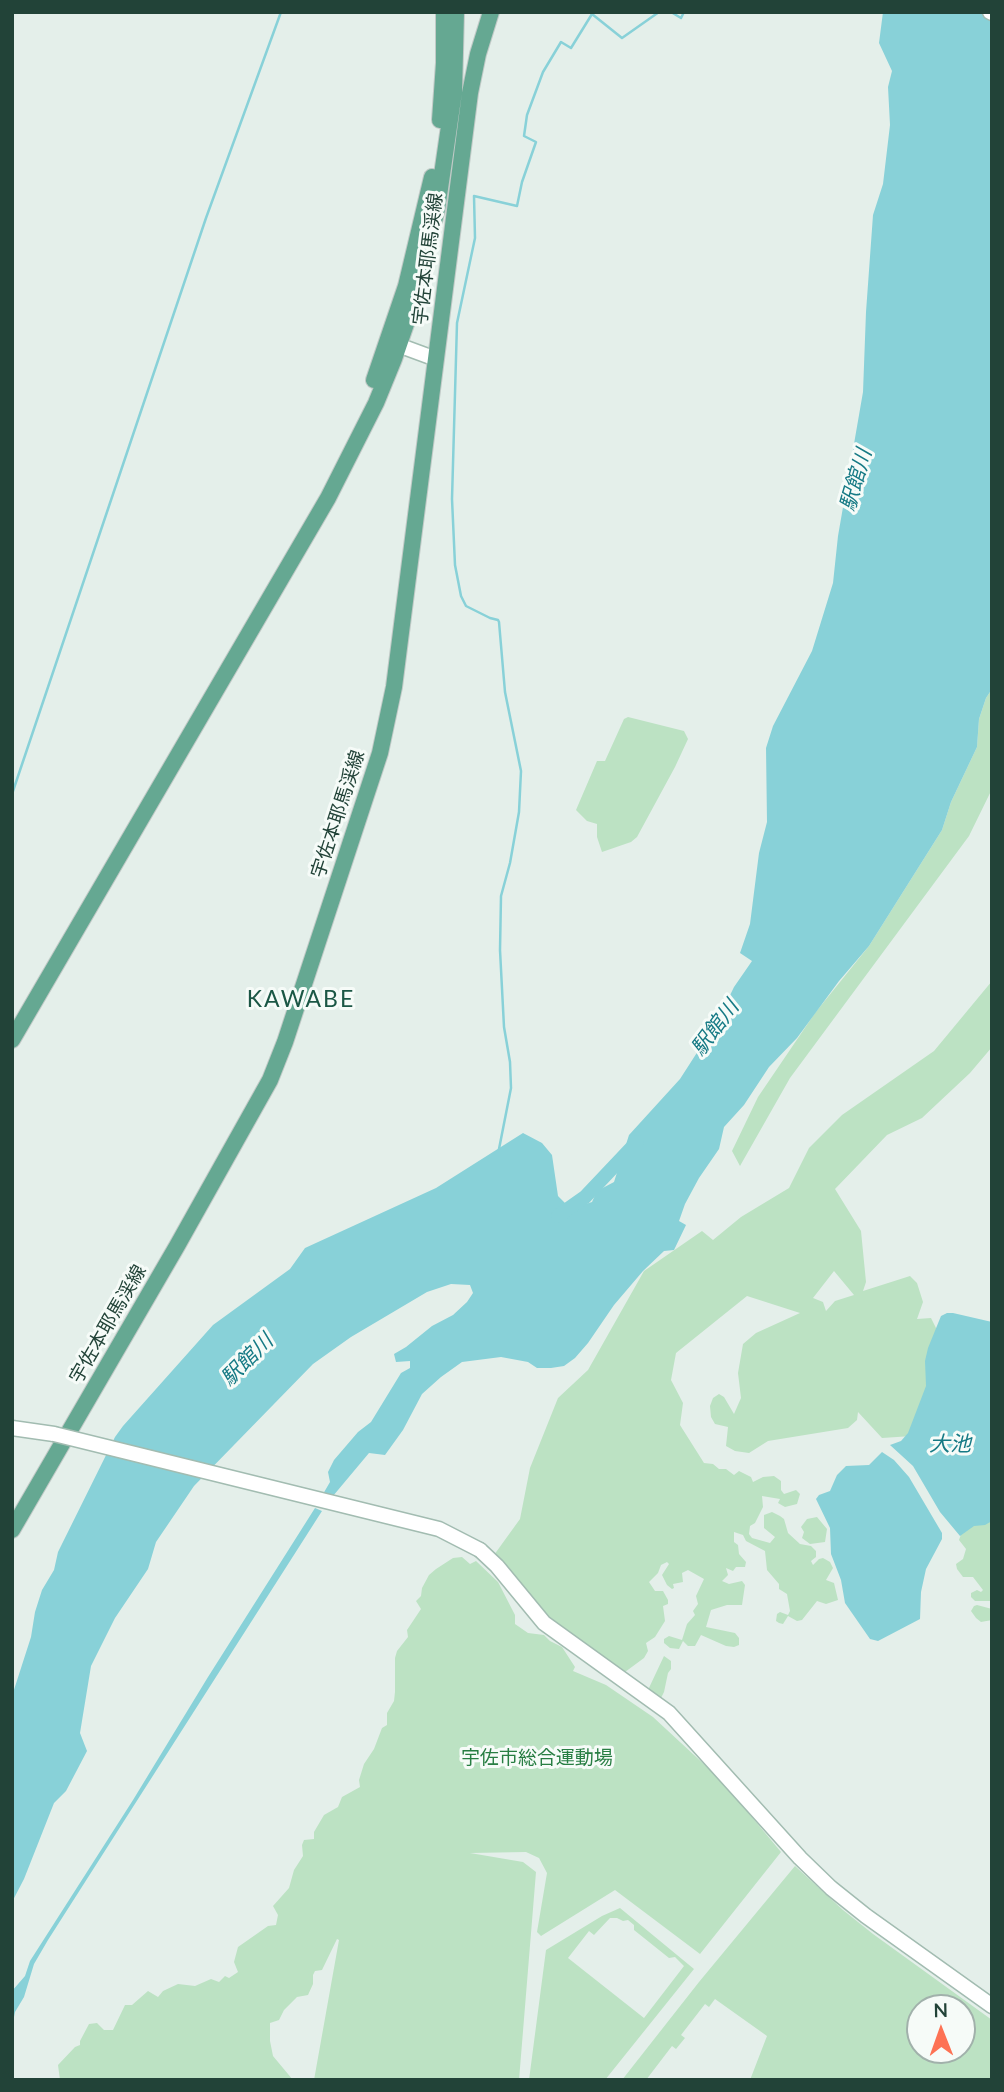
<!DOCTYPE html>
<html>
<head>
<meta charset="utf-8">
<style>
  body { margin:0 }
  #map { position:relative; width:1004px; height:2092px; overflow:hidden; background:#e4efea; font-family:Lato,sans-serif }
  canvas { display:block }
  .frame { position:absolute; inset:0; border:14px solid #224338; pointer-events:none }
  .north { position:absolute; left:906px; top:1994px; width:70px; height:70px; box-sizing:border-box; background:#f6fbf8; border:2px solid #a1b1ab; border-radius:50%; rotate:359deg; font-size:19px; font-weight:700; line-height:28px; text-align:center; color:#224338 }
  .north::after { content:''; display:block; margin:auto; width:24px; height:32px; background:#fd7254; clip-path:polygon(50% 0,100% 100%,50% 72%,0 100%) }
</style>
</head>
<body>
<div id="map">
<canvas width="1004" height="2092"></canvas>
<div class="frame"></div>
<div class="north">N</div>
</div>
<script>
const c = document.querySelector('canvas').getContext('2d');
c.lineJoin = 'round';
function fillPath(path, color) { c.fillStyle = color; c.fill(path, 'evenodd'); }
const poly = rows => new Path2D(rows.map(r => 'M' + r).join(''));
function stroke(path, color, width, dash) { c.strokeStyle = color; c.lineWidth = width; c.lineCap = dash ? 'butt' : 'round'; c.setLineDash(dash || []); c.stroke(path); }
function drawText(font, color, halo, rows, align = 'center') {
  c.font = font + ' Lato,"Noto Sans JP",sans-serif'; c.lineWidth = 6; c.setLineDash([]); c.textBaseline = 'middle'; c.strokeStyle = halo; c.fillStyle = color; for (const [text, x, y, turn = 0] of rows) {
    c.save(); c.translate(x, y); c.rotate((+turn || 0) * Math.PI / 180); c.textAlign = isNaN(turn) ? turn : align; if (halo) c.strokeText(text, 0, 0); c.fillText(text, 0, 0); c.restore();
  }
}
const green = poly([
  [992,689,992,789,969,836,790,1078,740,1166,732,1151,758,1097,815,1013,869,946,942,830,951,802,977,747,979,719,986,698],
  [628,717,684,731,688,739,675,767,637,837,631,842,602,852,597,837,597,824,587,821,576,810,597,761,605,761,624,719],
  [992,981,992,1047,970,1073,922,1118,887,1135,835,1189,861,1231,866,1282,863,1291,910,1276,917,1283,923,1302,917,1319,931,1318,940,1336,938,1351,912,1436,882,1438,858,1412,857,1420,848,1428,768,1441,749,1453,735,1451,726,1446,728,1427,715,1424,711,1417,710,1406,713,1398,719,1394,724,1397,734,1414,741,1398,738,1373,743,1344,756,1333,800,1313,747,1296,676,1353,671,1380,683,1403,680,1425,704,1463,713,1464,719,1469,726,1469,734,1475,739,1471,751,1477,753,1482,763,1477,774,1476,781,1481,781,1490,784,1494,796,1490,800,1494,797,1504,785,1507,778,1503,780,1499,762,1496,763,1507,755,1523,750,1526,749,1534,752,1538,770,1543,775,1537,764,1528,764,1515,772,1512,780,1516,784,1519,788,1533,800,1544,811,1546,816,1551,816,1557,811,1561,813,1565,819,1559,823,1558,830,1562,833,1568,826,1580,834,1583,838,1600,826,1604,817,1601,802,1620,797,1621,788,1616,783,1624,779,1623,776,1621,777,1614,780,1612,788,1615,790,1611,787,1594,779,1589,779,1584,767,1570,765,1551,746,1541,743,1535,734,1532,734,1542,738,1545,739,1554,746,1562,745,1567,736,1567,733,1571,726,1568,728,1575,722,1581,729,1584,742,1581,745,1585,742,1605,727,1605,711,1610,706,1627,735,1633,739,1638,739,1645,734,1647,726,1646,701,1635,695,1646,688,1646,683,1641,679,1649,670,1648,664,1643,664,1639,669,1636,682,1640,687,1624,695,1615,693,1611,698,1604,696,1596,704,1579,688,1570,682,1573,683,1582,673,1584,674,1588,672,1589,667,1585,662,1575,669,1564,667,1562,661,1565,658,1573,649,1582,655,1591,663,1591,668,1600,668,1604,663,1606,665,1621,655,1637,646,1643,648,1651,644,1658,625,1672,557,1627,533,1606,494,1555,520,1519,530,1468,558,1398,588,1370,644,1271,702,1231,713,1240,741,1217,789,1188,809,1148,842,1115,934,1051],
  [834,1271,854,1295,835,1301,826,1311,823,1302,813,1298],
  [992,1511,992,1601,975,1601,971,1597,971,1593,977,1590,981,1592,983,1590,973,1577,963,1577,957,1569,956,1564,963,1559,966,1549,959,1540,964,1526],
  [817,1517,827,1529,825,1542,810,1544,802,1538,804,1532,801,1527,807,1519],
  [462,1557,470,1564,476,1561,498,1582,515,1615,515,1624,528,1633,544,1635,550,1641,562,1647,575,1667,573,1671,606,1685,653,1717,721,1780,781,1852,700,1954,615,1890,541,1936,537,1932,547,1873,539,1858,526,1852,470,1853,523,1862,536,1872,519,2080,314,2080,339,1940,337,1939,322,1970,315,1971,313,1975,313,1984,308,1995,297,1997,284,2010,279,2020,270,2023,270,2041,273,2056,293,2080,60,2080,58,2065,75,2047,80,2045,80,2041,89,2024,97,2023,104,2030,113,2030,125,2005,132,2005,148,1991,158,1997,163,1991,178,1984,195,1986,211,1979,219,1982,225,1976,229,1978,238,1972,234,1962,238,1947,268,1926,276,1925,278,1915,273,1906,289,1888,294,1870,303,1856,302,1845,304,1840,314,1839,314,1832,324,1815,338,1807,342,1797,360,1787,359,1780,364,1764,374,1749,382,1728,387,1725,387,1713,394,1701,395,1692,395,1658,397,1651,408,1637,407,1630,421,1609,416,1601,421,1596,422,1588,429,1575,436,1569,453,1558],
  [977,1605,992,1609,992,1620,981,1622,976,1618,971,1611,974,1606],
  [664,1656,671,1661,671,1669,668,1673,664,1692,661,1698,656,1699,648,1690],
  [795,1866,843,1910,873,1934,992,2020,992,2080,750,2080,767,2036,715,1999,709,2007,705,2004,681,2035,685,2038,676,2049,672,2046,646,2080,622,2080,699,1982],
  [920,2008,962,2008,962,2050,920,2050],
  [620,1908,694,1969,605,2080,529,2080,546,1950,602,1916],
  [610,1918,617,1918,623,1921,628,1920,634,1925,634,1930,669,1958,675,1957,684,1966,644,2018,568,1958,589,1931,594,1935]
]);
const water = poly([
  [883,12,992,12,992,689,986,698,979,719,977,747,951,802,942,830,869,946,839,981,797,1038,769,1067,744,1105,724,1127,719,1149,699,1178,685,1204,679,1221,686,1225,674,1250,664,1251,643,1271,614,1305,588,1343,575,1358,564,1366,551,1368,537,1368,528,1362,501,1357,462,1362,441,1377,422,1394,403,1430,385,1455,369,1453,333,1496,323,1494,330,1482,328,1472,334,1460,358,1432,371,1422,401,1373,410,1368,410,1361,396,1362,394,1354,406,1347,432,1326,453,1315,467,1302,473,1293,470,1285,451,1284,427,1292,351,1337,313,1364,194,1486,156,1542,148,1569,115,1618,91,1666,80,1733,87,1751,66,1791,54,1803,24,1879,12,1902,12,1696,31,1637,35,1612,42,1590,54,1570,58,1552,115,1437,123,1426,213,1325,290,1269,305,1248,436,1188,523,1133,542,1143,552,1155,558,1196,565,1203,576,1207,592,1202,597,1191,614,1182,629,1135,680,1079,718,1020,734,987,752,961,740,953,750,924,759,853,767,822,766,748,773,726,812,651,833,583,838,536,863,392,866,312,873,215,883,184,890,125,888,87,892,71,879,43],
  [947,1313,953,1313,992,1322,992,1521,985,1525,974,1526,960,1536,940,1512,913,1466,890,1445,901,1441,908,1433,926,1386,925,1361,928,1348,941,1316],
  [882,1452,894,1460,909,1477,942,1533,942,1539,926,1569,921,1592,920,1619,878,1641,870,1639,845,1603,841,1580,831,1554,830,1528,816,1499,819,1495,830,1491,837,1475,846,1466,869,1465],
  [315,1508,322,1511,48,1940,34,1964,24,1997,15,2012,12,2027,12,1991,25,1976,30,1961,133,1800,208,1677]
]);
const stream = poly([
  [671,12,681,18,684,12],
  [12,794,206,218,281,12],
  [499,1149,511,1088,510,1062,504,1027,500,950,501,896,510,863,519,812,521,771,505,692,499,622,498,620,490,618,466,606,461,596,455,565,452,499,457,323,475,238,474,196,517,206,522,182,536,142,524,136,527,115,543,72,561,42,571,48,592,14,622,38,659,12]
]);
const river = poly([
  [558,1216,585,1197,637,1142]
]);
const secondary = poly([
  [990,12,992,13],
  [390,342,436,359],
  [12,1428,54,1434],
  [480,1550,497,1566,544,1623,669,1713,800,1858,831,1888,866,1916,992,2006]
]);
const primary = poly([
  [440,120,444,63,444,12],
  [374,380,406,286,432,177],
  [12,1040,328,498,376,403,394,359,418,289,437,209,454,92,456,12],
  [12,1530,177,1246,270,1080,285,1042,380,753,394,687,470,93,478,54,491,12]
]);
const secondaryBridge = poly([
  [54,1434,439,1529,480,1550]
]);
const streetNames = [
  ["宇佐本耶馬渓線",428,259,-83],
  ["宇佐本耶馬渓線",338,814,-72],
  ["宇佐本耶馬渓線",108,1324,-60]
];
const parkNames = [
  ["宇佐市総合運動場",537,1758]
];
const waterNames = [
  ["駅館川",856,480,-74],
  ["駅館川",715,1028,-53],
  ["駅館川",247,1360,-45],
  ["大池",950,1444]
];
const quarterNames = [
  ["KAWABE",301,1000]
];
fillPath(green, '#bce2c3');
fillPath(water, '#88d1d8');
stroke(stream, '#88d1d8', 2.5);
stroke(river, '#88d1d8', 14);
stroke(secondary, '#a2bcb1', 17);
stroke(primary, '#c1cac7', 18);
stroke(secondary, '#fff', 14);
stroke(primary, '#65a892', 16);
stroke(secondaryBridge, '#a2bcb1', 17, []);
stroke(secondaryBridge, '#fff', 14);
drawText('19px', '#224338', '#f6fbf8', streetNames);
drawText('19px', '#287e43', '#f6fbf8', parkNames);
drawText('italic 21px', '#167a85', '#f6fbf8', waterNames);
c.letterSpacing = '2px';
drawText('23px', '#1b5745', '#f6fbf8', quarterNames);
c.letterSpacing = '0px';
</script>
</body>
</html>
